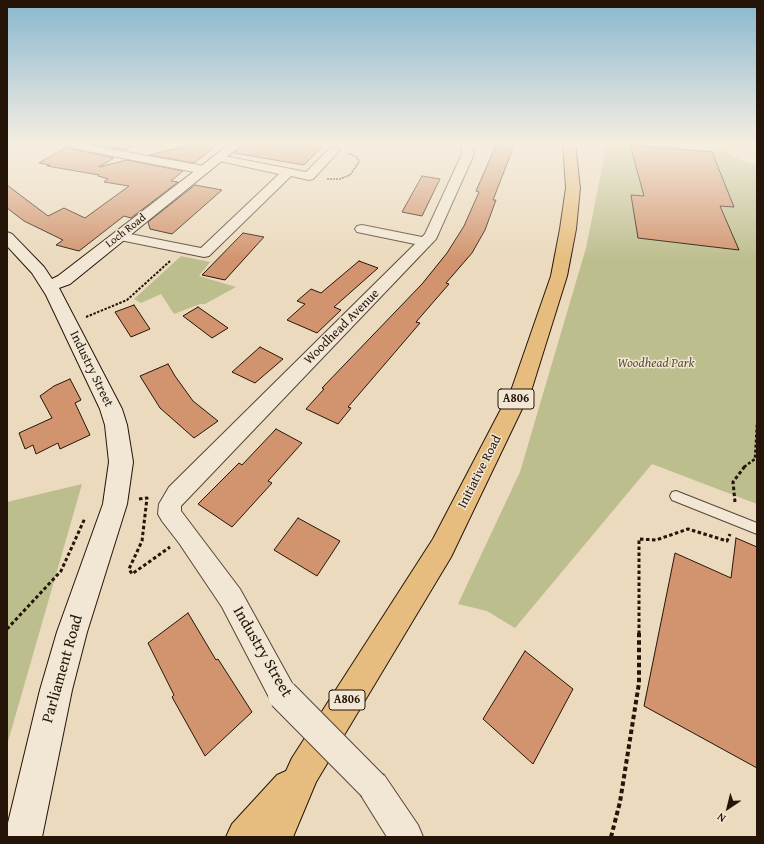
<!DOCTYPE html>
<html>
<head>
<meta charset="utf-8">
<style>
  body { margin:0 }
  #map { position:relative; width:764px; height:844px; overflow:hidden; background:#ebdabd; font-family:"Gentium Book Plus",serif }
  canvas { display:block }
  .frame { position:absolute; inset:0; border:8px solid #251509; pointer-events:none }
  .north { position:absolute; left:708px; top:788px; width:40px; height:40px; -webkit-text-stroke:3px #f2e7d4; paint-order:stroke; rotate:215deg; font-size:11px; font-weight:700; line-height:16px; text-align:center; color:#251509 }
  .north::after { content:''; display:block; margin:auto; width:14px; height:18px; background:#251509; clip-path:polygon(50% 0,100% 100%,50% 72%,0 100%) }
</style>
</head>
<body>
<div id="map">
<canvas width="764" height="844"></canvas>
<div class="frame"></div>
<div class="north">N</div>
</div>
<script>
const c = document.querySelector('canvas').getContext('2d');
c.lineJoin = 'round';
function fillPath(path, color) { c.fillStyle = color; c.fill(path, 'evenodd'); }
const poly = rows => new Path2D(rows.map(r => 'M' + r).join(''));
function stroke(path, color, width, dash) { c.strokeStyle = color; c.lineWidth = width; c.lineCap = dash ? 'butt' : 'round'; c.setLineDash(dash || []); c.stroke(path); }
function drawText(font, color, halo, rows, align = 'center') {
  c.font = font + ' "Gentium Book Plus",serif'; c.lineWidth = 3; c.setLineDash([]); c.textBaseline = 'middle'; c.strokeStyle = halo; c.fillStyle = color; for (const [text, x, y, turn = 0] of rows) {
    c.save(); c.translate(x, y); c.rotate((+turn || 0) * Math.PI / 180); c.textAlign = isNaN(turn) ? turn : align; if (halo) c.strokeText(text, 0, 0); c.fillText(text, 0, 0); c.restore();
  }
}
const green = poly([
  [607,143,622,143,714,151,713,147,722,150,730,155,745,162,757,165,757,504,652,464,515,628,487,611,458,604,520,472,586,248],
  [181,256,210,262,199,276,236,287,205,304,200,304,174,314,161,294,141,303,134,299],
  [82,484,7,745,7,502]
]);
const building = poly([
  [82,143,138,143,126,150,82,143],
  [198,143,220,143,194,163,149,155,198,143],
  [245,143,326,143,304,165,234,153,245,143],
  [497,143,515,143,493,200,496,200,485,230,472,253,446,283,449,284,416,322,420,323,348,407,351,408,338,424,306,409,324,389,322,388,422,284,447,253,464,226,479,192,476,191,497,143],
  [70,145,72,149,114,158,99,167,127,160,183,171,171,181,178,182,131,218,124,216,79,251,56,245,63,240,24,221,7,208,7,185,48,216,64,208,85,218,129,186,104,182,108,179,98,176,99,175,47,166,50,165,39,163,70,145],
  [630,145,712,152,734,207,720,206,739,250,638,238,631,195,644,196,630,145],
  [422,176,440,179,422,216,402,212,422,176],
  [195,185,222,190,172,234,150,229,148,222,195,185],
  [243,233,264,237,225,280,202,275,243,233],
  [359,261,378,268,334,307,341,310,317,333,287,320,305,304,297,301,311,289,321,293,359,261],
  [134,305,150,329,131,337,115,312,134,305],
  [198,307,228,328,212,338,183,316,198,307],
  [260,347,283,359,255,383,232,372,260,347],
  [168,364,175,376,193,401,218,421,194,438,160,408,140,376,168,364],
  [70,379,81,400,75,403,90,435,60,449,58,443,36,454,33,445,25,449,19,433,52,418,40,396,54,386,70,379],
  [276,429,302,443,268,481,272,483,232,527,198,504,239,463,242,465,276,429],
  [298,518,340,541,317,576,274,550,298,518],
  [736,538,757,547,757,768,644,706,675,553,731,578,736,538],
  [188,613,216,660,218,659,252,712,205,756,172,697,174,695,148,643,188,613],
  [525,651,573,689,533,764,483,719,525,651]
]);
const pathFar4 = poly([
  [327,179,340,179,350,175,359,162,357,157,348,153]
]);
const pathFar3 = poly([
  [86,317,127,300,170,261]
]);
const pathFar2 = poly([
  [744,467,755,459,757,424]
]);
const pathFar1 = poly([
  [139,499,147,498,142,541,129,569,132,574,170,547],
  [735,502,733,482,745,466],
  [7,629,61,571,85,518],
  [639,634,639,539,656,540,688,529,727,541,730,534]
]);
const path = poly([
  [611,837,620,802,639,683,639,633]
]);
const lane = poly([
  [676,491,757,523,757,534,672,500,670,496,672,492,676,491]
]);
const street = poly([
  [76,143,204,166,208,168,210,170,208,172,204,174,72,148,71,146,76,143],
  [465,143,479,143,472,148,474,154,436,239,181,506,181,511,240,589,293,685,297,695,293,705,283,709,273,705,222,607,179,543,162,521,158,514,159,504,169,487,415,244,357,232,355,229,357,226,362,225,422,237,425,234,462,154,461,146,465,143],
  [334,147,340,150,313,179,309,180,291,176,209,256,204,257,120,240,115,239,113,236,115,233,120,232,201,248,279,174,215,160,213,158,215,156,219,155,306,172,330,148,334,147],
  [373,770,384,775,418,825,423,837,387,837,362,797,357,786,362,775,373,770]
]);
const secondary = poly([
  [231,143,244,143,70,284,59,288,122,409,127,425,133,462,127,504,87,632,72,690,42,837,7,837,7,827,40,690,57,632,103,504,109,462,105,425,100,409,46,295,32,273,7,246,7,232,12,234,44,267,52,279,58,276,231,143]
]);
const primary = poly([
  [563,143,575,143,580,188,576,229,567,276,532,388,451,557,316,782,293,837,226,837,232,824,277,775,286,771,292,758,433,539,512,388,551,276,560,229,566,188,563,143]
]);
const streetBridge = poly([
  [283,695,373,786]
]);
const farStreetnames = [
  ["Loch Road",126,231,-38]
];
const shields = [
  [516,399,36],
  [347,700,36]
];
const shieldNames = [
  ["A806",516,399],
  ["A806",347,700]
];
const streetNames = [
  ["Woodhead Avenue",342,327,-45],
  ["Industry Street",91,369,64],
  ["Initiative Road",480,472,-63]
];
const parkNames = [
  ["Woodhead Park",656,364]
];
const nearStreetnames = [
  ["Industry Street",262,652,60],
  ["Parliament Road",63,669,-74]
];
fillPath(green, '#bcbe8e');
fillPath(building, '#d1946e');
stroke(building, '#251509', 1);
stroke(lane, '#564636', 2);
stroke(street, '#564636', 2);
stroke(secondary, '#251509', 2);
stroke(primary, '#251509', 2);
stroke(pathFar4, '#251509', 1.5, [2, 1]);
stroke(pathFar3, '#251509', 2, [2.5, 1.5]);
stroke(pathFar2, '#251509', 2.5, [3, 2]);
stroke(pathFar1, '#251509', 3, [3.5, 2.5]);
stroke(path, '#251509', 4, [4.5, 3]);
fillPath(lane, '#f2e7d4');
fillPath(street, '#f2e7d4');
fillPath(secondary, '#f2e7d4');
fillPath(primary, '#e6bd7e');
stroke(streetBridge, '#564636', 32, []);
stroke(streetBridge, '#f2e7d4', 30);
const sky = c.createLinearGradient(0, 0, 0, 261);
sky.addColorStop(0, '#88b7d0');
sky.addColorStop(0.55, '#f6eee1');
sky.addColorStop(1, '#f6eee100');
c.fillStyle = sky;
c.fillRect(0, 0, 764, 261);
drawText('11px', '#251509', '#f2e7d4', farStreetnames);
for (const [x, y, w] of shields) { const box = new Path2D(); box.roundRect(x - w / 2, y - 10, w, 20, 3); c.fillStyle = '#f2e7d4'; c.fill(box); stroke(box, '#251509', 1); }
drawText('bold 12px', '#251509', null, shieldNames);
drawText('13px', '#251509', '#f2e7d4', streetNames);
drawText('italic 13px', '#5a5038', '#f2e7d4', parkNames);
drawText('16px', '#251509', '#f2e7d4', nearStreetnames);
</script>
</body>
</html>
